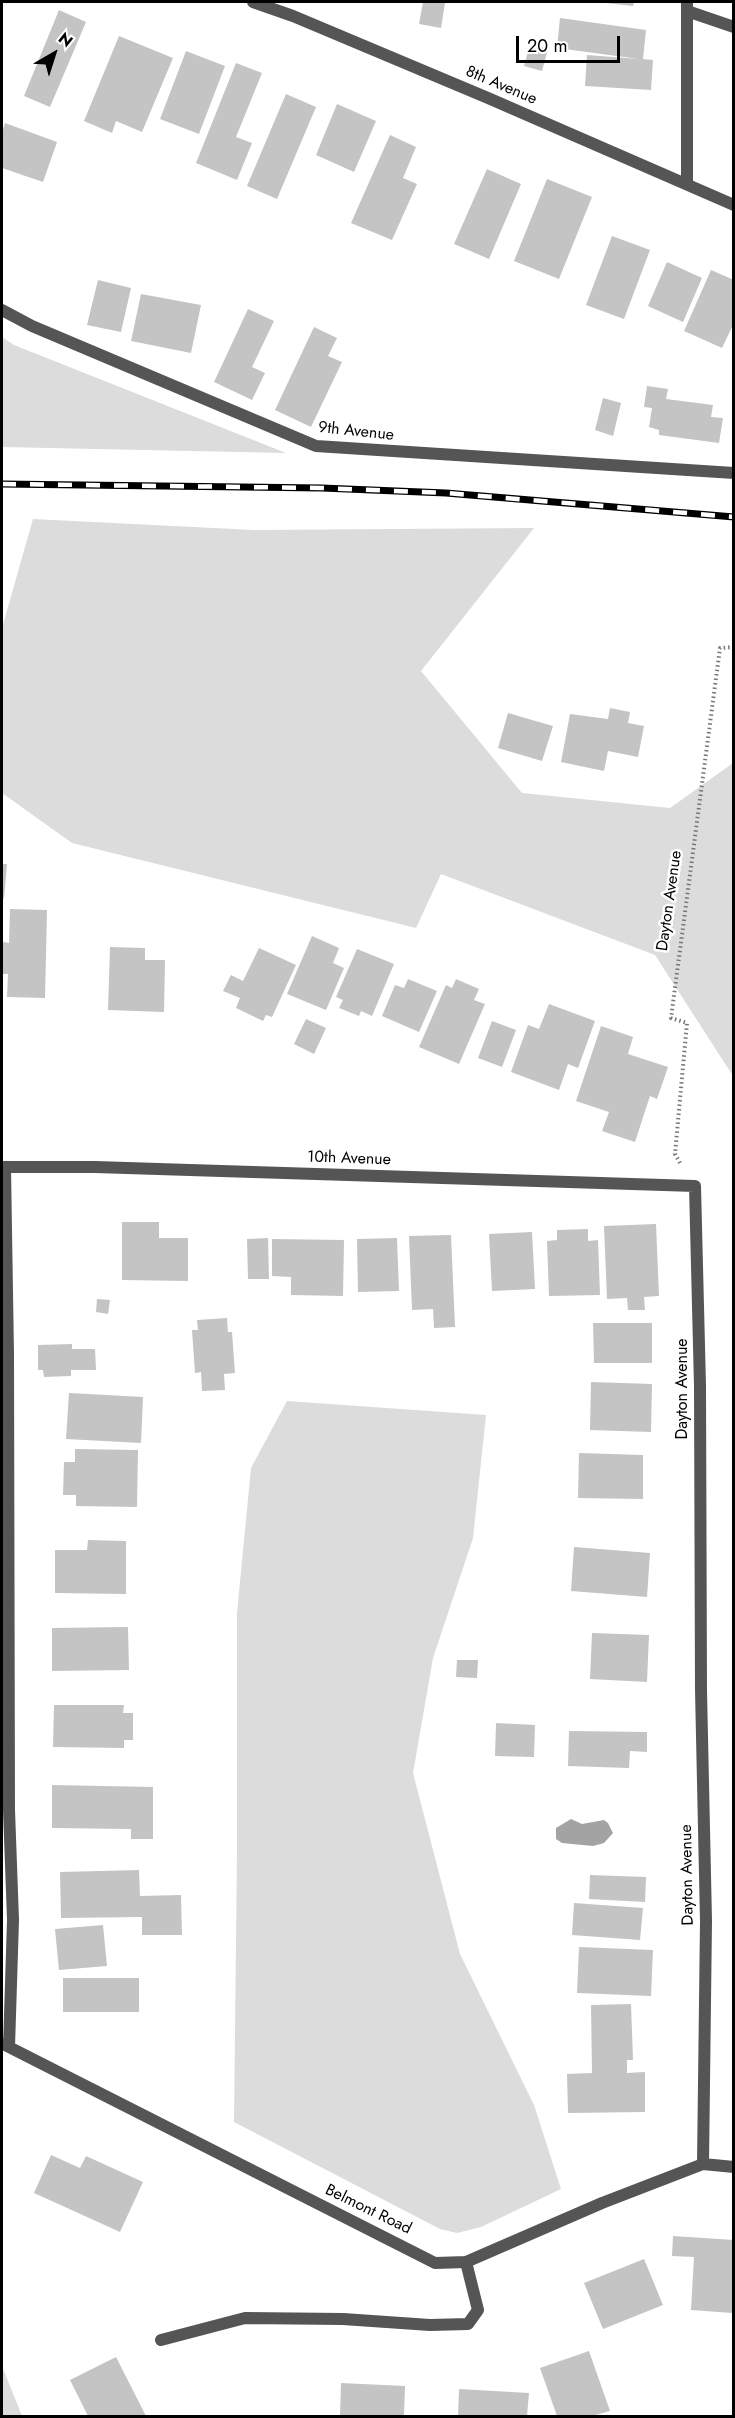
<!DOCTYPE html>
<html>
<head>
<meta charset="utf-8">
<style>
  body { margin:0 }
  #map { position:relative; width:735px; height:2418px; overflow:hidden; background:#fff; font-family:Jost,sans-serif }
  canvas { display:block }
  .frame { position:absolute; inset:0; border:3px solid #000; pointer-events:none }
  .north { position:absolute; left:24px; top:24px; width:60px; height:60px; -webkit-text-stroke:4px #fff; paint-order:stroke; rotate:39deg; font-size:16px; font-weight:700; line-height:24px; text-align:center; color:#000 }
  .north::after { content:''; display:block; margin:auto; width:21px; height:27px; background:#000; clip-path:polygon(50% 0,100% 100%,50% 72%,0 100%) }
  .scale { position:absolute; left:516px; top:36px; width:104px; height:27px; box-sizing:border-box; border:3px solid #000; border-top:0; padding-left:8px; font-size:18px; line-height:21px; white-space:nowrap; color:#000; -webkit-text-stroke:4px #fff; paint-order:stroke }
</style>
</head>
<body>
<div id="map">
<canvas width="735" height="2418"></canvas>
<div class="frame"></div>
<div class="north">N</div>
<div class="scale">20 m</div>
</div>
<script>
const c = document.querySelector('canvas').getContext('2d');
c.lineJoin = 'round';
function fillPath(path, color) { c.fillStyle = color; c.fill(path, 'evenodd'); }
const poly = rows => new Path2D(rows.map(r => 'M' + r).join(''));
function stroke(path, color, width, dash) { c.strokeStyle = color; c.lineWidth = width; c.lineCap = dash ? 'butt' : 'round'; c.setLineDash(dash || []); c.stroke(path); }
function drawText(font, color, halo, rows, align = 'center') {
  c.font = font + ' Jost,sans-serif'; c.lineWidth = 5; c.setLineDash([]); c.textBaseline = 'middle'; c.strokeStyle = halo; c.fillStyle = color; for (const [text, x, y, turn = 0] of rows) {
    c.save(); c.translate(x, y); c.rotate((+turn || 0) * Math.PI / 180); c.textAlign = isNaN(turn) ? turn : align; if (halo) c.strokeText(text, 0, 0); c.fillText(text, 0, 0); c.restore();
  }
}
const green = poly([
  [2,337,14,345,286,453,2,447],
  [33,519,254,530,534,528,421,671,522,793,670,808,733,763,733,1076,655,955,441,874,416,928,72,843,2,793,2,628],
  [287,1401,486,1415,473,1538,433,1658,413,1773,460,1954,534,2105,561,2189,481,2227,457,2233,440,2229,234,2122,237,1853,237,1613,251,1468],
  [2,2366,22,2416,2,2416]
]);
const water = poly([
  [571,1819,582,1824,604,1820,608,1823,613,1833,604,1843,593,1846,562,1843,556,1839,556,1828]
]);
const building = poly([
  [423,2,445,3,441,28,419,24],
  [597,2,634,2,633,6],
  [59,10,86,22,50,107,24,96],
  [560,18,646,30,643,59,653,60,651,90,585,86,587,55,639,59,557,48],
  [119,36,173,58,142,132,116,121,112,133,84,121],
  [530,44,548,49,542,71,524,66],
  [186,51,225,66,199,134,160,119],
  [236,63,262,73,236,137,252,143,237,180,196,163],
  [286,94,316,107,277,199,247,186],
  [337,104,376,121,354,172,316,155],
  [5,123,57,142,43,182,2,168,2,133],
  [390,135,416,147,403,178,417,184,392,240,351,223],
  [487,169,521,184,489,259,454,244],
  [547,179,592,197,559,279,514,261],
  [612,236,650,250,624,319,586,305],
  [667,262,702,278,683,322,648,306],
  [711,270,734,280,734,323,722,348,684,331],
  [98,280,131,288,121,332,87,325],
  [141,294,201,305,191,353,131,341],
  [248,309,274,321,252,367,265,373,252,400,214,382],
  [314,327,337,338,328,356,342,362,311,427,275,410],
  [647,386,668,389,666,399,713,405,711,417,723,418,719,443,659,435,659,430,649,427,652,408,644,407],
  [603,398,621,403,613,436,595,430],
  [610,708,630,712,628,723,644,726,638,757,608,751,604,771,561,762,570,714,608,719],
  [508,713,553,726,542,761,498,748],
  [2,864,7,864,4,899,2,898],
  [10,909,47,910,45,998,7,997,8,974,2,974,3,942,9,943],
  [312,936,339,948,333,963,344,968,326,1010,287,994],
  [110,947,145,948,145,960,165,960,164,1012,108,1010],
  [259,948,296,965,272,1017,266,1015,263,1021,236,1008,240,998,223,991,231,975,243,981],
  [357,949,394,964,372,1016,361,1011,359,1016,339,1008,343,1000,336,997],
  [408,979,437,991,419,1032,382,1016,395,985,404,988],
  [456,979,479,989,474,1000,485,1004,459,1064,419,1047,446,985,452,988],
  [549,1004,595,1021,578,1068,568,1064,559,1090,511,1072,528,1025,539,1029],
  [306,1019,326,1028,314,1054,294,1044],
  [492,1021,516,1030,502,1067,478,1058],
  [601,1026,633,1037,628,1054,668,1067,657,1099,650,1096,635,1142,602,1131,609,1112,576,1101],
  [122,1222,159,1222,159,1238,188,1238,188,1281,122,1280],
  [656,1224,659,1296,644,1297,645,1310,628,1310,627,1298,607,1299,604,1226],
  [588,1229,588,1241,598,1240,600,1295,549,1296,547,1241,557,1240,557,1230],
  [532,1232,535,1289,492,1291,489,1234],
  [451,1235,455,1327,434,1328,433,1309,412,1310,409,1236],
  [268,1238,269,1279,248,1279,247,1239],
  [397,1238,399,1291,358,1292,357,1239],
  [272,1239,344,1240,343,1296,291,1295,291,1277,272,1276],
  [97,1299,110,1300,108,1314,96,1312],
  [227,1318,228,1332,232,1332,235,1373,224,1374,225,1390,202,1391,201,1372,195,1373,192,1330,198,1330,197,1320],
  [593,1323,652,1323,652,1363,594,1363],
  [72,1344,72,1349,95,1349,96,1370,71,1370,71,1376,44,1377,43,1370,38,1370,38,1345],
  [591,1382,652,1384,651,1432,590,1430],
  [69,1393,143,1397,141,1443,66,1439],
  [75,1449,138,1450,137,1507,76,1506,76,1495,63,1495,64,1462,75,1462],
  [579,1453,643,1455,643,1499,578,1498],
  [88,1540,126,1541,126,1594,55,1593,55,1550,87,1550],
  [574,1547,650,1553,647,1597,571,1591],
  [128,1627,129,1670,52,1671,52,1628],
  [592,1633,649,1635,647,1682,590,1679],
  [457,1660,478,1660,477,1678,456,1677],
  [54,1705,124,1705,123,1713,133,1713,133,1740,124,1740,124,1748,53,1747],
  [496,1723,535,1725,534,1757,495,1756],
  [569,1731,647,1732,647,1752,630,1751,629,1768,568,1766],
  [52,1785,153,1787,153,1839,131,1839,131,1829,52,1828],
  [139,1870,140,1896,181,1895,182,1935,142,1935,142,1917,61,1918,60,1872],
  [590,1875,646,1877,645,1902,589,1899],
  [574,1903,643,1908,640,1940,572,1935],
  [103,1925,107,1966,59,1970,55,1929],
  [579,1947,653,1950,651,1996,577,1993],
  [63,1978,139,1978,139,2012,63,2012],
  [631,2004,633,2060,627,2060,627,2073,645,2072,645,2112,568,2113,567,2074,592,2073,591,2005],
  [51,2155,80,2168,86,2156,143,2182,120,2232,34,2193],
  [673,2236,734,2240,732,2313,691,2310,694,2257,672,2256],
  [644,2259,663,2305,603,2329,584,2283],
  [589,2351,610,2411,592,2416,557,2416,540,2368],
  [116,2357,146,2416,88,2416,70,2380],
  [341,2383,405,2386,404,2416,340,2416],
  [459,2389,529,2393,527,2416,458,2416]
]);
const path = poly([
  [680,1163,675,1154,687,1023,671,1018,720,648,734,647]
]);
const lane = poly([
  [687,11,734,27],
  [161,2340,245,2318,343,2319,430,2325,468,2324,478,2310,466,2262]
]);
const street = poly([
  [253,2,293,16,488,98,734,205],
  [687,2,687,183],
  [2,310,32,326,316,446,734,473],
  [2,1167,95,1167,695,1186,700,1386,701,1690,706,1921,703,2164],
  [5,1167,8,1354,9,1810,13,1920,9,2047],
  [3,2044,435,2263,466,2262,602,2203,703,2164,734,2167]
]);
const rail = poly([
  [2,484,322,488,446,493,734,517]
]);
const streetNames = [
  ["8th Avenue",501,86,23],
  ["9th Avenue",356,432,6],
  ["Dayton Avenue",670,901,-82],
  ["10th Avenue",349,1159,2],
  ["Dayton Avenue",683,1389,-90],
  ["Dayton Avenue",688,1875,-91],
  ["Belmont Road",368,2210,26]
];
fillPath(green, '#dcdcdc');
fillPath(water, '#a3a3a3');
fillPath(building, '#c4c4c4');
stroke(path, '#777', 4, [1.5, 3]);
stroke(lane, '#555', 12);
stroke(street, '#555', 12);
stroke(rail, '#000', 7);
stroke(rail, '#fff', 4.5, [14]);
drawText('16px', '#000', '#fff', streetNames);
</script>
</body>
</html>
